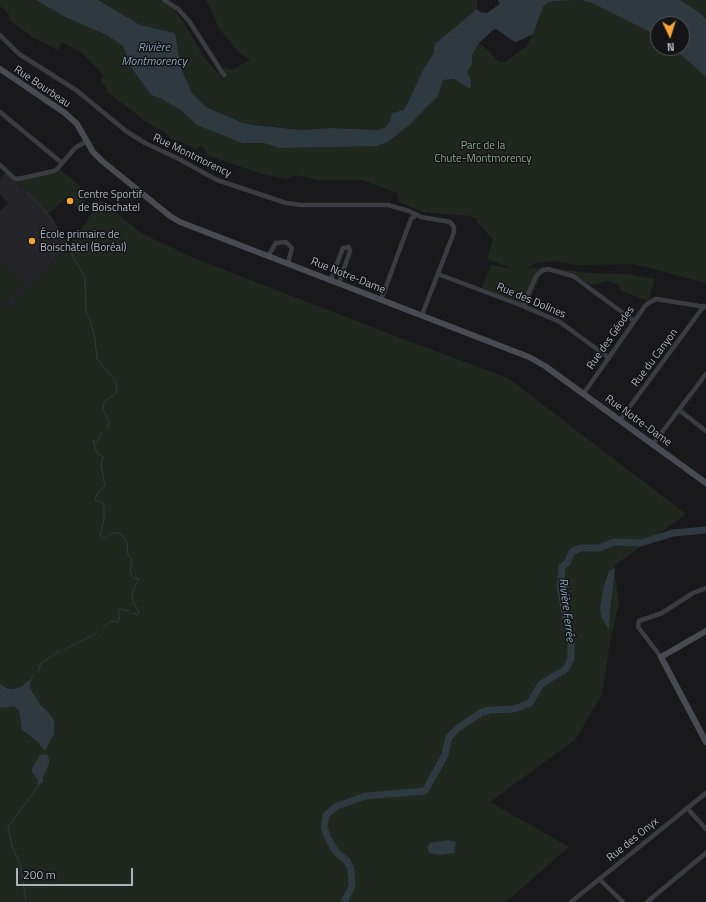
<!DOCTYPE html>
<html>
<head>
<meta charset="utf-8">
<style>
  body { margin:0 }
  #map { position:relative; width:706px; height:902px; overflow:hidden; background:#19191c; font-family:"Titillium Web",sans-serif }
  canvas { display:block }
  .north { position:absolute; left:650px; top:16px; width:40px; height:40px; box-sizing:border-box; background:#141417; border:1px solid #505359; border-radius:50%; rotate:176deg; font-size:11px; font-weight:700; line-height:16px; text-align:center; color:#abb2bc }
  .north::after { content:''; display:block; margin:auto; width:14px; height:18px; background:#f9a334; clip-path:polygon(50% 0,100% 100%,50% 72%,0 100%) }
  .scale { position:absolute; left:16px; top:868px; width:117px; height:18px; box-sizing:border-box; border:2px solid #abb2bc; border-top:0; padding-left:5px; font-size:12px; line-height:14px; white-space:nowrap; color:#abb2bc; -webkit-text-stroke:3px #141417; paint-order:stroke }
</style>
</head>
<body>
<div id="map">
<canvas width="706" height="902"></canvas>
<div class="north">N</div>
<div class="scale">200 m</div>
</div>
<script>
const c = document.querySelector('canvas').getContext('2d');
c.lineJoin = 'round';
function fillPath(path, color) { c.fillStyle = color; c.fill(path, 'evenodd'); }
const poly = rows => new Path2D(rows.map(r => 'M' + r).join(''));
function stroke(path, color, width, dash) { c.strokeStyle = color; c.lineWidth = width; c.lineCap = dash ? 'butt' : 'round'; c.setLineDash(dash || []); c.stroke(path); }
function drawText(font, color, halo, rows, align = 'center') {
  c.font = font + ' "Titillium Web",sans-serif'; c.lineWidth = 3; c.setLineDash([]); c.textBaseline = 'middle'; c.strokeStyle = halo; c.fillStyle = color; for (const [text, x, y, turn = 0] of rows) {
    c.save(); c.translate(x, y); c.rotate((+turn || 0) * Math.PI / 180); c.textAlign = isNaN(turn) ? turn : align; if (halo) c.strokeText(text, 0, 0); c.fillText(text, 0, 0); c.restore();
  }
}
const built = poly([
  [7,172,48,214,67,247,8,309,0,302,0,211,8,203,0,194,0,178]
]);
const green = poly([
  [0,0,36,0,65,17,109,35,123,46,131,61,174,106,188,115,353,141,426,109,431,101,438,96,443,80,454,79,464,85,467,69,472,62,472,55,479,43,489,51,495,59,500,62,505,62,527,46,543,7,547,3,554,1,581,0,592,3,658,36,658,48,673,48,706,77,706,283,634,264,577,265,554,261,536,263,527,269,544,267,526,309,480,292,491,265,514,269,487,259,493,239,477,222,477,219,468,216,423,212,399,202,397,193,362,180,318,180,296,175,287,179,262,174,206,155,204,148,200,146,196,150,185,143,171,139,170,136,145,121,106,91,108,89,100,80,104,76,82,53,62,42,58,50,34,38,9,20,9,14,0,6],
  [98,0,158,0,172,7,182,20,204,57,217,73,226,67,231,70,250,60,239,52,219,29,211,9,205,0,477,0,477,9,460,25,436,44,433,54,423,70,404,110,390,121,386,127,378,130,331,128,302,130,243,123,206,107,192,93,181,68,140,25],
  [680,0,706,0,706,19,699,12],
  [58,168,80,186,84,200,82,205,75,207,70,195,48,214,14,178],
  [100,200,143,234,196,259,398,337,508,378,686,514,614,566,619,603,611,637,602,694,576,739,490,802,569,847,506,902,0,902,0,302,8,309,67,247,79,233],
  [0,260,25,283,6,304,0,298],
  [551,268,591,273,627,274,655,279,648,301,622,291,618,285,608,281,593,285]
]);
const water = poly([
  [36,0,98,0,140,25,175,33,181,68,192,93,206,107,243,123,254,125,302,130,331,128,378,130,386,127,390,121,392,113,404,110,423,70,433,54,435,44,477,9,480,12,487,13,500,4,498,0,680,0,699,12,706,19,706,77,673,48,682,48,682,24,658,24,658,36,592,3,581,0,554,1,547,3,543,7,533,34,525,38,515,42,496,29,493,30,479,43,472,55,472,64,467,72,471,81,470,89,454,79,443,80,438,96,409,125,389,141,377,146,279,148,264,143,242,143,197,125,182,111,162,99,151,95,133,70,123,46,107,35,65,17],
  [615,568,610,610,609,630,601,616,600,608,604,586,609,571],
  [28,680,30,682,30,688,40,705,49,713,54,720,54,734,45,751,37,741,22,730,19,710,13,706,5,708,0,707,0,684,8,689,14,689,23,686],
  [46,754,49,758,49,764,43,776,43,782,37,786,38,780,32,772,32,769,40,755],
  [449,840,456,842,454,853,439,855,429,853,427,847,430,843]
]);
const stream = poly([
  [26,191,48,214,59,231,85,278,86,313,90,319,95,339,97,359,116,382,117,389,115,394,104,402,103,409,110,423,107,428],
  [101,433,97,442,93,440,97,454,104,457,102,459,101,466,105,485,97,494,95,500,102,502,104,506,104,519,100,536,104,539,112,533,117,533,121,534,127,543,128,555,132,560,130,572,133,578,139,579,133,590,132,599,139,613,138,615,132,613],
  [103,628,111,621,117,622,120,618,118,613,119,609,129,611],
  [65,649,97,633],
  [38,672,41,663,60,651],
  [30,682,33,676],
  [26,902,21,866,12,846,8,827,39,785]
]);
const river = poly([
  [344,902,352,886,351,869,347,861,336,852,328,838,324,827,326,815,337,806,366,796,425,791,445,755,449,737,458,728,482,712,490,710,514,709,530,703,541,684,566,669,571,658,571,644,560,586,561,577,562,567,567,563,572,552,580,548,599,548,614,542,641,543,673,533,706,530]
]);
const street = poly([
  [164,0,178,9,189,21,224,75],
  [0,35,19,54,76,90,126,131,145,143,177,158,217,180,286,203,301,205,388,205,409,211,421,217,450,222,454,227,454,232,422,315],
  [0,112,62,163],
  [0,165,14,178,18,179,54,171,58,168,75,148,87,141],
  [268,256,276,243,286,242,292,248,288,263],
  [438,274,523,306,560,322,609,358],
  [331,279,343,248,349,247,350,251,339,283],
  [381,300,411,219,416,215],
  [523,306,536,276,543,270,548,269,573,276,634,321],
  [584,393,645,306,650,302,656,299,706,307],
  [679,410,706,431],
  [620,420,704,306],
  [653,444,706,374],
  [661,657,638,627,639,621,662,613,693,593,706,588],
  [687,808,706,829],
  [599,879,623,902],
  [571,902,706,793],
  [647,902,706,853]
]);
const secondary = poly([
  [0,69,65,113,77,124,93,152,102,161,170,216,180,222,529,357,545,366,706,483],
  [706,631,661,657,706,742]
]);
const markers = [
  [70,201,4,"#f9a334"],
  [32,241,4,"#f9a334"]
];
const streetNames = [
  ["Rue Bourbeau",42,87,34],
  ["Rue Montmorency",192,156,26],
  ["Rue Notre-Dame",348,276,22],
  ["Rue des Dolines",531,301,23],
  ["Rue des Géodes",611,338,-55],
  ["Rue du Canyon",655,358,-53],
  ["Rue Notre-Dame",638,421,36],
  ["Rue des Onyx",633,840,-39]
];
const parkNames = [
  ["Parc de la",483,146],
  ["Chute-Montmorency",483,159]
];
const poiNames = [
  ["Centre Sportif",78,195],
  ["de Boischatel",78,208],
  ["École primaire de",40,235],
  ["Boischâtel (Boréal)",40,248]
];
const waterNames = [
  ["Rivière",154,48],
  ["Montmorency",154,62],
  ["Rivière Ferrée",566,610,83]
];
fillPath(built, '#252529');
fillPath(green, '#1f271f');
fillPath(water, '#2e3a40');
stroke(stream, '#2e3a40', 1);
stroke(river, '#2e3a40', 7);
stroke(street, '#3a3c41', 4.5);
stroke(secondary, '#484b51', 6);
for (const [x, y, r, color] of markers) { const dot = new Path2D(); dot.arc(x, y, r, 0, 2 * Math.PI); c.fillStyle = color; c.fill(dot); stroke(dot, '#141417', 1.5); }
drawText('11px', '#abb2bc', '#141417', streetNames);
drawText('11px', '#83a782', '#141417', parkNames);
drawText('11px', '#abb2bc', '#141417', poiNames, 'left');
drawText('italic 12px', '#81a3b7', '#141417', waterNames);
</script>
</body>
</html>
